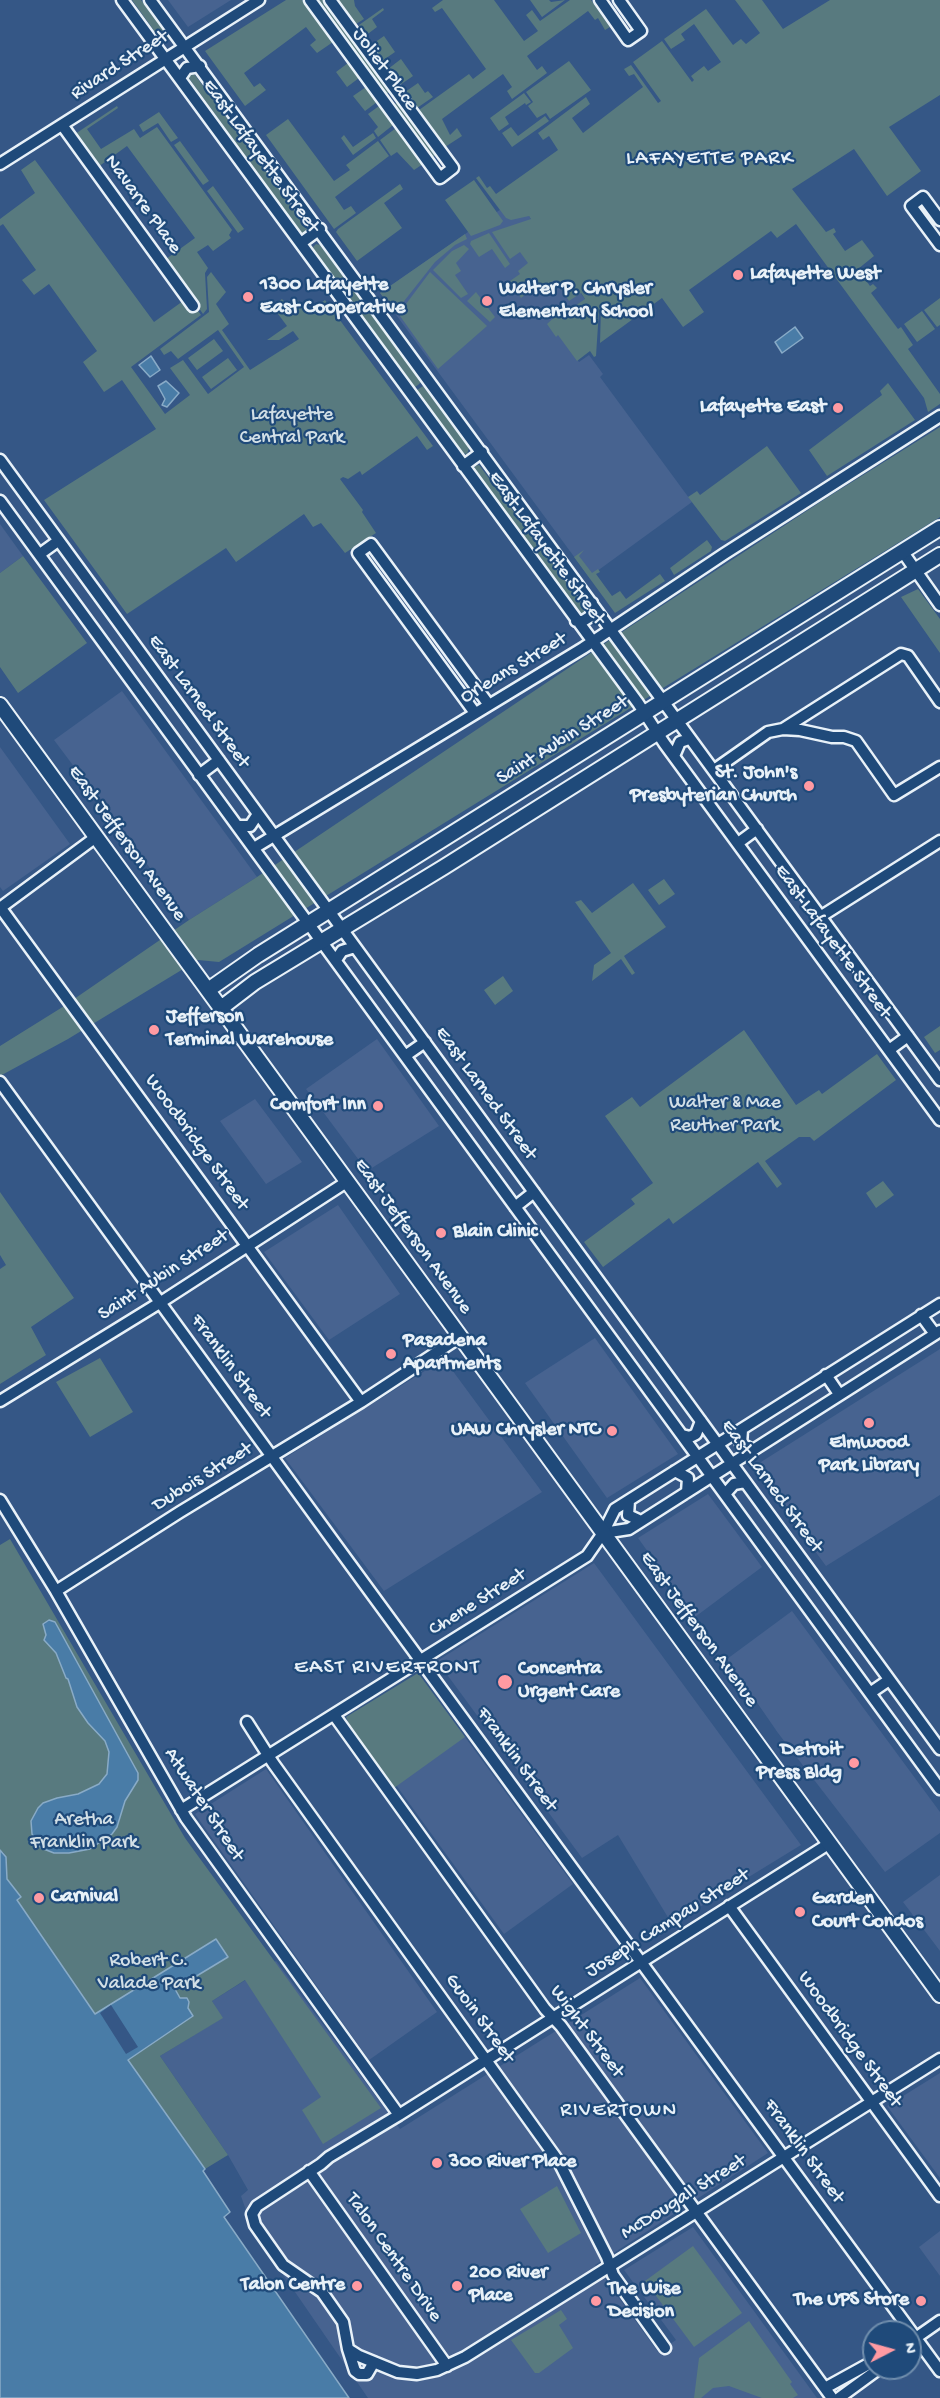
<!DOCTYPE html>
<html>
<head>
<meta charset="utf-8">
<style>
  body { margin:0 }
  #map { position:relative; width:940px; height:2398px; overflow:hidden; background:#355786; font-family:"Gochi Hand",sans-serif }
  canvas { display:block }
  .north { position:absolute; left:862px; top:2320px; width:60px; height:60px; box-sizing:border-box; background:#1f4a7a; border:2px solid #6f8dac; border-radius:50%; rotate:84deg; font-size:16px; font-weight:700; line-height:24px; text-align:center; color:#e8f1f8 }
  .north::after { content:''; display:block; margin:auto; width:21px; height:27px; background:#ff9aa2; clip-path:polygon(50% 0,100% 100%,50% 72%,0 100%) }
</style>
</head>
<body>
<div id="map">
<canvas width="940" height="2398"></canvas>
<div class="north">N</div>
</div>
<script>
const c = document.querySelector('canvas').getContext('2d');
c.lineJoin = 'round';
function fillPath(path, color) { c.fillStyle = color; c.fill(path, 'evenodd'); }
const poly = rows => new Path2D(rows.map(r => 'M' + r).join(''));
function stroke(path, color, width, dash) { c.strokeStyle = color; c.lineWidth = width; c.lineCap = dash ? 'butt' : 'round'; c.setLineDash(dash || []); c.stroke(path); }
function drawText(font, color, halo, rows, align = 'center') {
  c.font = font + ' "Gochi Hand",sans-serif'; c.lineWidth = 4.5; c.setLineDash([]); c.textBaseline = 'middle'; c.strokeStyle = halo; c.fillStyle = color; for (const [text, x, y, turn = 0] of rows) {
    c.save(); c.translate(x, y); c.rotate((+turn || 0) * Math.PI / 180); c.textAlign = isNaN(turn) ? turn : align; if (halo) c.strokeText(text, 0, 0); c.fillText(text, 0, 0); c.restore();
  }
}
const built = poly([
  [168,0,231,0,188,27],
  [517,198,594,313,560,335,579,362,589,355,603,374,600,377,692,502,589,577,380,293],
  [0,524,23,556,0,573],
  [122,691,257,877,189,920,54,740],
  [0,747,70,844,3,891,0,887],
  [377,1039,439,1126,367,1171,306,1089],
  [255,1099,302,1162,266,1184,220,1121],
  [338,1205,400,1294,329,1340,264,1252],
  [595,1338,678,1454,607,1498,525,1383],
  [940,1349,940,1495,826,1566,753,1467],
  [444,1359,542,1492,384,1591,285,1458],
  [708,1494,762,1567,695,1617,638,1538],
  [594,1563,801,1845,672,1924,618,1835,582,1858,437,1661],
  [792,1611,940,1812,940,1833,885,1872,778,1733,727,1659],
  [418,1673,573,1884,504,1934,396,1785],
  [266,1769,437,2012,369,2060,195,1814],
  [940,1875,940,1951,903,1902],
  [276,1961,400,2129,640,1978,768,2153,595,2265,658,2352,676,2340,624,2270,693,2227,817,2398,368,2398,253,2231,241,2196,248,2190,228,2155,160,2056,222,2018,212,2001],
  [940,2073,940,2178,887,2106],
  [940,2231,940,2276,919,2247]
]);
const green = poly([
  [132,0,141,0,170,39,163,43],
  [286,0,302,0,333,42,317,53,310,45,316,40,306,27,244,73,254,87,260,83,266,90,245,106,205,51],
  [316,0,324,0,391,91,385,95],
  [338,0,354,0,355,6,364,19,356,24],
  [443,0,494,0,524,41,538,31,526,15,532,10,540,21,570,0,591,0,610,27,605,30,598,18,595,20,588,11,527,56,537,70,542,66,547,73,512,99,507,91,512,87,503,74,442,119,450,135,457,128,462,136,445,147,419,110,469,74,473,79,486,69,442,8,435,12,432,8],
  [530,0,549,0,551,2,565,0,542,17],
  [735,0,762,0,783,29,830,0,940,0,940,95,889,127,921,171,887,196,854,149,792,189,826,232,834,228,836,232,833,234,845,251,862,240,874,256,858,269,870,286,873,284,877,288,871,293,898,329,901,327,913,345,908,349,940,394,940,404,928,412,924,398,796,224,777,238,771,231,689,290,704,312,683,327,662,298,600,343,601,308,599,310,596,356,594,357,590,351,577,361,558,335,556,337,547,324,562,310,575,306,585,299,581,293,569,301,555,280,544,287,541,283,521,298,510,281,520,274,518,271,528,263,520,252,510,259,492,232,531,219,529,216,511,220,506,218,476,178,479,176,487,188,490,186,496,194,558,150,549,136,543,140,538,133,586,97,590,104,572,118,583,133,643,87,634,74,629,76,624,69,631,65,658,103,661,101,633,62,662,41,692,82,694,80,691,76,704,66,708,71,721,62,694,24,681,34,685,40,671,49,664,39,706,9,733,45,741,39,746,44,760,33],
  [383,8,384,10,372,19,377,27,365,36,359,25],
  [384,36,395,52,382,61,371,45],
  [401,59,413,76,400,85,388,69],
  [569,61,591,90,550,119,546,113,537,118,528,106,533,102,526,92],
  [348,63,359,78,347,87,336,72],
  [192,71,307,227,307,233,301,233,188,77],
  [418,83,425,93,428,91,433,97,417,108,405,92],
  [366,87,377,102,365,111,353,96],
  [524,93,531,102,526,105,525,103,505,117,509,124,499,131,490,118],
  [398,101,437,154,431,159,393,106],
  [117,106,118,108,87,129,101,149,134,129,140,138,157,127,232,230,229,235,231,238,213,251,208,245,197,252,208,268,205,273,207,309,203,314,166,259,195,238,127,146,98,167,75,134],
  [379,106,393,125,378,137,374,131,378,127,368,114],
  [159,112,178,138,171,142,158,123,143,132,139,125],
  [545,116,549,121,512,147,502,133,511,127,518,136],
  [288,119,334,181,350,170,346,165,378,141,389,156,335,197,344,210,351,206,356,213,334,229,266,135],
  [396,128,423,164,414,170,397,152,391,156,380,140],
  [373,133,376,138,353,155,341,138,344,135,353,147],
  [180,141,209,181,203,185,174,145],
  [35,160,154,322,183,301,190,309,196,308,201,315,131,367,165,414,190,395,170,368,183,360,208,394,244,367,218,330,178,359,171,351,164,355,160,349,209,312,207,277,211,272,226,292,216,304,229,324,222,330,250,370,299,339,293,331,279,340,267,340,287,326,272,306,282,299,287,305,297,299,307,313,325,300,433,446,427,450,417,436,362,475,360,471,348,479,343,477,340,479,363,510,362,512,376,533,345,553,321,523,313,527,304,514,236,562,226,548,127,614,44,500,156,429,122,380,104,392,83,362,97,351,49,284,34,295,22,280,36,270,3,224,0,226,0,219,35,193,21,170],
  [474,180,503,221,500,225,471,236,445,200],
  [400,184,403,189,384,203,402,228,357,261,336,232,338,229],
  [213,186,244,229,238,233,207,191],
  [489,233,510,264,505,268,492,249,479,257,470,244,471,241],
  [465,234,467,239,455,245,435,262,397,310,393,310,380,293],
  [316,244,320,245,421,382,418,385,415,387,314,250,313,247],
  [464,245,469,249,456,263,461,271,455,275,468,294,461,298,433,270,452,251],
  [430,272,487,326,438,369,400,316,400,312],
  [476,292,495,317,490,322,467,301],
  [940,298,940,325,937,327,924,310],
  [922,311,935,329,917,342,904,324],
  [214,339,223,351,197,370,188,358],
  [228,358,237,370,211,389,202,377],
  [888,383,915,420,827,476,809,450,882,395,880,391],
  [423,386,469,448,467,454,462,453,417,390],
  [940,427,940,517,219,962,198,960,68,1039,0,1076,0,1046,61,1008,189,920,257,877,628,628,828,497],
  [767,446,801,493,725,541,721,540,688,497,697,491,700,495],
  [479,465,587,610,587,613,583,615,580,614,475,470,475,466],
  [707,540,712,547,711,551,674,575,670,568],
  [584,550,579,556,592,573,598,569,600,572,596,574,612,596,620,591,626,599,660,574,665,581,615,613,574,557],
  [23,556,87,643,18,693,0,667,0,573],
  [918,589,940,619,940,653,901,597],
  [664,879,675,894,659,905,648,890],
  [633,883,666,927,624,956,635,973,632,975,621,959,592,981,594,965,611,953,575,902,581,900,592,913],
  [503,976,513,991,495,1005,484,990],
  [940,1026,940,1050,935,1053,924,1037],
  [744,1030,796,1105,819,1090,822,1094,877,1054,896,1080,814,1141,810,1137,799,1137,765,1161,782,1184,777,1188,758,1162,673,1224,669,1218,603,1267,584,1242,635,1204,631,1199,653,1183,605,1116,632,1097,640,1107],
  [883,1181,894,1195,876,1208,866,1193],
  [0,1192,74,1298,31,1327,46,1355,0,1384,0,1269,6,1265,0,1255],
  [100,1358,133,1412,90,1437,56,1382],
  [10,1539,185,1838,381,2108,323,2144,302,2110,321,2097,245,1980,212,2001,223,2018,160,2056,228,2155,205,2169,95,2014,17,1900,20,1897,7,1879,6,1861,4,1853,0,1850,0,1545],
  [418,1673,465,1737,394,1788,350,1727,346,1717],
  [557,2186,581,2233,548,2253,520,2209],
  [693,2246,742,2313,694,2347,645,2281],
  [561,2310,567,2319,559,2325,573,2348,539,2373,535,2373,511,2340],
  [749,2321,792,2382,790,2384,798,2395,793,2398,762,2398,729,2386,713,2388,701,2398,694,2398,699,2358]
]);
const water = poly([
  [795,327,803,338,782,353,775,342,795,327],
  [151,356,160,370,150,377,139,365,151,356],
  [166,381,179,393,167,407,162,405,165,399,158,386,166,381],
  [49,1620,55,1622,138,1773,138,1780,125,1801,117,1827,112,1834,90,1849,69,1853,54,1853,41,1848,32,1834,31,1821,38,1808,43,1803,57,1798,78,1794,99,1784,107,1774,109,1752,105,1741,88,1723,77,1707,68,1679,66,1678,56,1653,44,1640,46,1635,43,1624,49,1620],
  [0,1850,6,1857,7,1879,21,1897,17,1900,95,2014,216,1939,228,1957,175,1989,180,1998,187,1998,189,2002,188,2008,193,2016,128,2060,205,2169,203,2171,230,2212,224,2217,349,2398,0,2398,0,1850]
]);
const pier = poly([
  [111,2005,138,2047,126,2054,100,2013]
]);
const minor = poly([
  [122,0,638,703,664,743,940,1120],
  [150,0,940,1080],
  [310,0,440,178,453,168,330,0],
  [600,0,628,40,641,31,619,0],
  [180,78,187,68,200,66],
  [62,125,193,306],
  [0,164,259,0],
  [940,220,923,197,911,206,940,245],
  [301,243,320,229],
  [0,460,940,1749],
  [463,466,482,452],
  [0,501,940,1789],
  [902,551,940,605],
  [40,554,58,541],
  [576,621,583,621,591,616,592,603],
  [475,713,358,553,371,544,489,705],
  [783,729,901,654,908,656,940,702],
  [674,756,680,742,689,739],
  [714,770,768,732,783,729,800,730,832,737,844,737,856,741,894,795,940,767],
  [199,775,219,760],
  [237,826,250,826,258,814],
  [738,843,757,829],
  [254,848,583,648,724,554,940,416],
  [0,907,361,1402],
  [0,908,96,837],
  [820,917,940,841],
  [336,960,342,951,355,947],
  [889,1050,908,1036],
  [405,1056,425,1042],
  [0,1082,336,1545,940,2371],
  [515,1207,534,1192],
  [921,1315,935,1334],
  [826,1375,839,1394],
  [0,1401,161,1302,348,1181],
  [742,1430,741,1444,753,1450],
  [682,1435,690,1437,696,1434,701,1421],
  [675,1471,688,1478,687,1492],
  [725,1494,734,1484,745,1482],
  [0,1500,56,1591,186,1818,399,2115],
  [629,1501,628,1515,641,1521],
  [603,1533,629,1529,940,1331],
  [56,1591,180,1512,361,1402,460,1337],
  [870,1693,889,1680],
  [334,1715,545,2009,561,2026,832,2398],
  [247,1722,273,1763,559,2162,607,2257,613,2275,665,2348],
  [181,1810,587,1556,603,1533,615,1509,940,1304],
  [830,1843,399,2115,329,2157,321,2164,257,2206,252,2214,255,2225,283,2265,322,2292,343,2322,348,2349,359,2356,398,2372,417,2374,437,2370,465,2357,940,2059],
  [729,1906,940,2196],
  [309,2171,447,2366],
  [910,2342,940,2321],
  [348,2349,355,2371,359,2374,367,2374,374,2362],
  [825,2388,874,2361],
  [839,2398,880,2368]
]);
const major = poly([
  [0,705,940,1995],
  [208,990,258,955,940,528],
  [221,1008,255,982,444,867,940,555]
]);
const markers = [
  [738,275,6,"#ff9aa2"],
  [248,297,6,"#ff9aa2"],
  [487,301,6,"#ff9aa2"],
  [838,408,6,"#ff9aa2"],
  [809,786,6,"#ff9aa2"],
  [154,1030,6,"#ff9aa2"],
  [378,1106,6,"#ff9aa2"],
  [441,1233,6,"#ff9aa2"],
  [391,1354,6,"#ff9aa2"],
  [869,1423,6,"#ff9aa2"],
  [612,1431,6,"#ff9aa2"],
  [505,1682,8,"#ff9aa2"],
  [854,1763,6,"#ff9aa2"],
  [39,1898,6,"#ff9aa2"],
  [800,1912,6,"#ff9aa2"],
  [437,2163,6,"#ff9aa2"],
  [357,2286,6,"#ff9aa2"],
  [457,2286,6,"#ff9aa2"],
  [596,2301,6,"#ff9aa2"],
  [921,2301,6,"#ff9aa2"]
];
const streetNames = [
  ["Rivard Street",120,66,-33],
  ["Joliet Place",384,70,54],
  ["East Lafayette Street",260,157,54],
  ["Navarre Place",142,205,54],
  ["East Lafayette Street",546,549,54],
  ["Orleans Street",514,669,-31],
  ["East Larned Street",198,702,54],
  ["Saint Aubin Street",563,741,-32],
  ["East Jefferson Avenue",126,844,54],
  ["East Lafayette Street",832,942,54],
  ["East Larned Street",485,1094,54],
  ["Woodbridge Street",196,1143,54],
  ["East Jefferson Avenue",412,1237,54],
  ["Saint Aubin Street",164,1276,-33],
  ["Franklin Street",230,1367,54],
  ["Dubois Street",203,1478,-32],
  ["East Larned Street",771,1487,54],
  ["Chene Street",478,1603,-32],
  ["East Jefferson Avenue",698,1630,54],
  ["Franklin Street",516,1760,54],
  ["Atwater Street",203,1805,57],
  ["Joseph Campau Street",668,1924,-32],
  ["Guoin Street",479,2019,54],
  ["Wight Street",586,2032,53],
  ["Woodbridge Street",849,2040,54],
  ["Franklin Street",803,2152,54],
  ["McDougall Street",684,2198,-32],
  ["Talon Centre Drive",393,2258,55]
];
const poiNames = [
  ["Lafayette West",750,275],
  ["1300 Lafayette",260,286],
  ["East Cooperative",260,309],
  ["Walter P. Chrysler",499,290],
  ["Elementary School",499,313],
  ["Lafayette East",826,408,"right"],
  ["St. John's",797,774,"right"],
  ["Presbyterian Church",797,797,"right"],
  ["Jefferson",166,1018],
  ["Terminal Warehouse",166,1041],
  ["Comfort Inn",366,1106,"right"],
  ["Blain Clinic",453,1233],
  ["Pasadena",403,1342],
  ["Apartments",403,1365],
  ["UAW Chrysler NTC",600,1431,"right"],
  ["Elmwood",869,1444,"center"],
  ["Park Library",869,1467,"center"],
  ["Concentra",518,1670],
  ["Urgent Care",518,1693],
  ["Detroit",842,1751,"right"],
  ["Press Bldg",842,1774,"right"],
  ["Carnival",51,1898],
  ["Garden",812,1900],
  ["Court Condos",812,1923],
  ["300 River Place",449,2163],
  ["200 River",469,2274],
  ["Place",469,2297],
  ["Talon Centre",345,2286,"right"],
  ["The Wise",608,2290],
  ["Decision",608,2313],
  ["The UPS Store",909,2301,"right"]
];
const parkNames = [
  ["Lafayette",292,416],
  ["Central Park",292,439],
  ["Walter & Mae",725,1104],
  ["Reuther Park",725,1127],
  ["Aretha",84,1821],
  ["Franklin Park",84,1844],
  ["Robert C.",149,1962],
  ["Valade Park",149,1985]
];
const neighbourhoodNames = [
  ["LAFAYETTE PARK",710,160],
  ["RIVERTOWN",619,2112]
];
const quarterNames = [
  ["EAST RIVERFRONT",387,1669]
];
fillPath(built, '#476390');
fillPath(green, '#587a7f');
fillPath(water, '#497ca7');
stroke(water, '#89abc7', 1.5);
fillPath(pier, '#355786');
stroke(minor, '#e8f1f8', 15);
stroke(major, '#e8f1f8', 18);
stroke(minor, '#1f4a7a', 10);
stroke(major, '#1f4a7a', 14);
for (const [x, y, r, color] of markers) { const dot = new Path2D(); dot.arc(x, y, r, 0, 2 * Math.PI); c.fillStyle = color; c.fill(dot); stroke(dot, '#1f4a7a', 2); }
drawText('20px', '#e8f1f8', '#1f4a7a', streetNames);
drawText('bold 20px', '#e8f1f8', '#1f4a7a', poiNames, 'left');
drawText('20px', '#d2dfe6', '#1f4a7a', parkNames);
c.letterSpacing = '1.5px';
drawText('21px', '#e8f1f8', '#1f4a7a', neighbourhoodNames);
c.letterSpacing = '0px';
c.letterSpacing = '1.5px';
drawText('22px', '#e8f1f8', '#1f4a7a', quarterNames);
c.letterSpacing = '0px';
</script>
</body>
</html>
